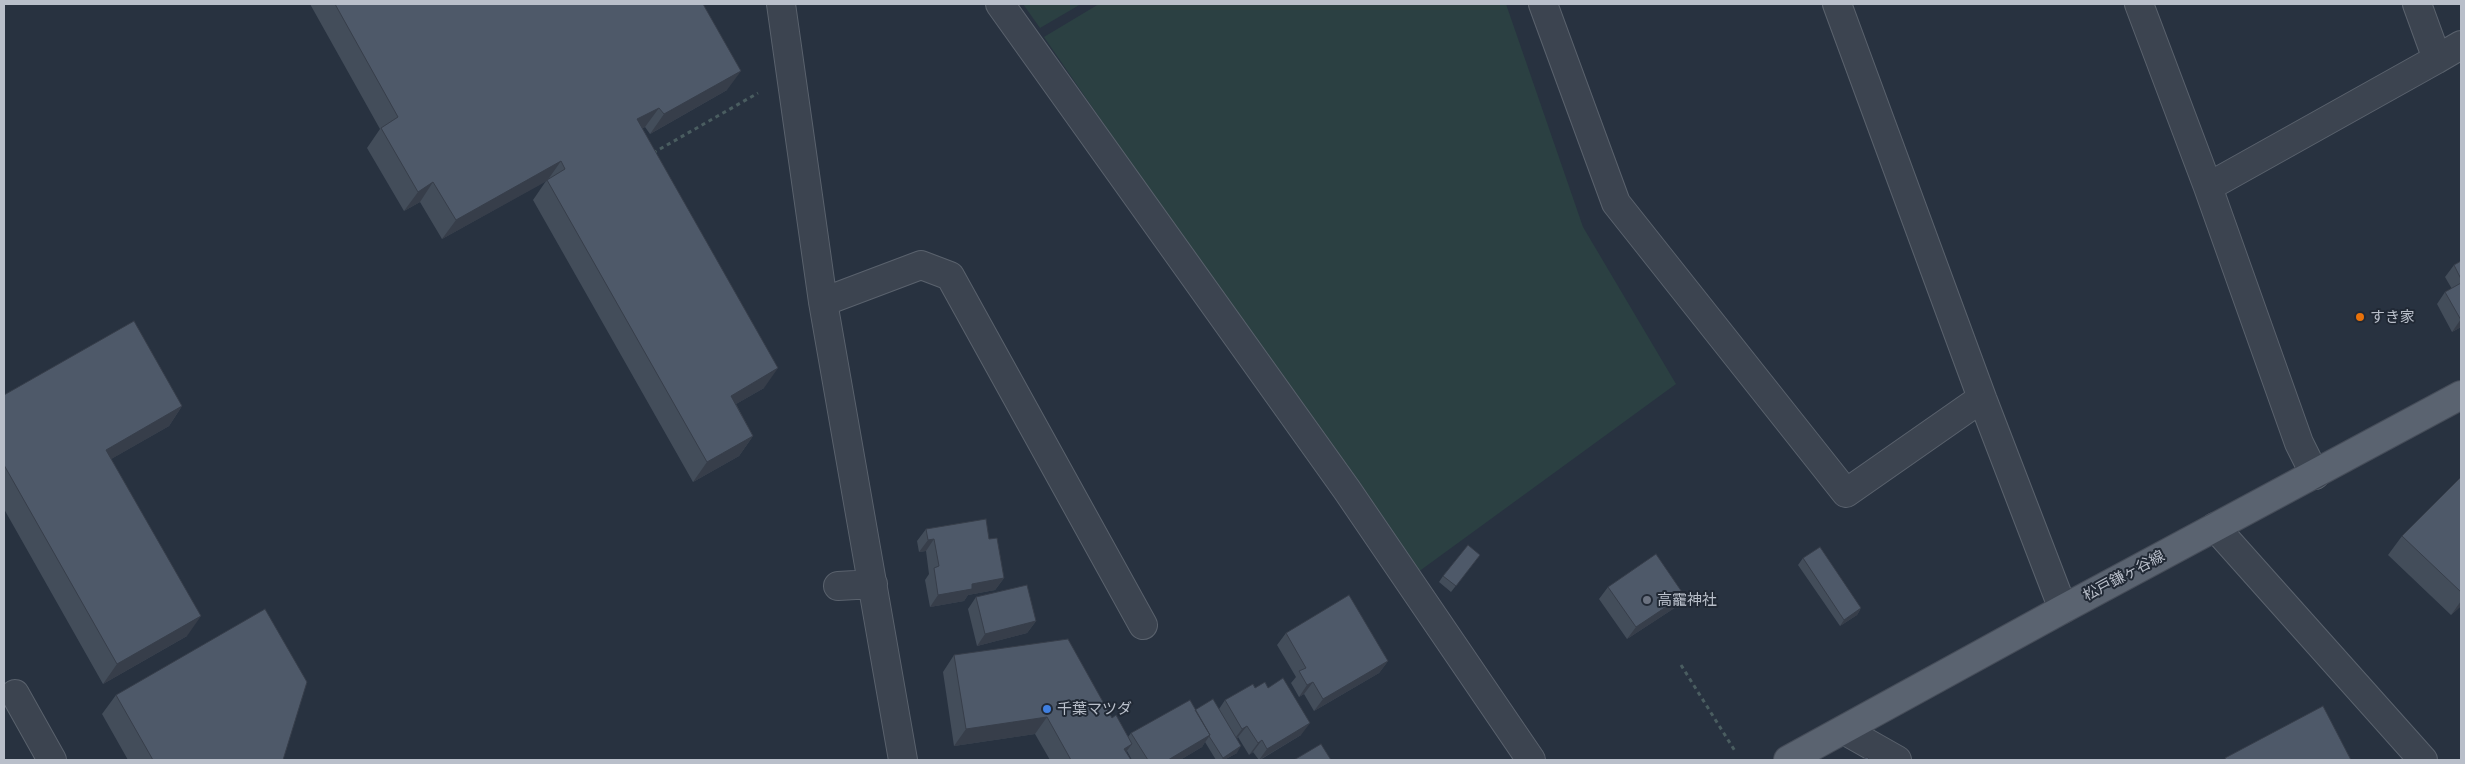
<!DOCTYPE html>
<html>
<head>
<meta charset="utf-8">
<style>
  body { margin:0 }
  #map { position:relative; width:2465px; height:764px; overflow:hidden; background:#283240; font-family:Raleway,sans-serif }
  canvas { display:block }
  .frame { position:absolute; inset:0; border:5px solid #b9bfca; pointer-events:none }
</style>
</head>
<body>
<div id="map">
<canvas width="2465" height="764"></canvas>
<div class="frame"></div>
</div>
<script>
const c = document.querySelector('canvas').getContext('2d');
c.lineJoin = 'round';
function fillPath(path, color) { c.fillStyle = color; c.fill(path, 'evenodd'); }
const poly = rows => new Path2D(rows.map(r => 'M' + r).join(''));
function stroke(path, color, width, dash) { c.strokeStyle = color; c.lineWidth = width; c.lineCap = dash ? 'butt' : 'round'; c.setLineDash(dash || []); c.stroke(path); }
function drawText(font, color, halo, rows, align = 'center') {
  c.font = font + ' Raleway,"Noto Sans JP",sans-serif'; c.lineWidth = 4; c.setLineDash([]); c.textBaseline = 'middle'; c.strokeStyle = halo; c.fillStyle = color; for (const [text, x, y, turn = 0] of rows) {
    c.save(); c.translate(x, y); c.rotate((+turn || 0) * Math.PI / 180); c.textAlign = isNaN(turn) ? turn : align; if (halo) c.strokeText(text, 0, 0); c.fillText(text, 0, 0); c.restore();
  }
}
const green = poly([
  [1023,4,1081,4,1040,28],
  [1099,4,1506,4,1583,227,1676,384,1414,575,1044,37]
]);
const path = poly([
  [653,153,758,93],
  [1681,665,1735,751]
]);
const minor = poly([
  [781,4,823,302,903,760],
  [1000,4,1347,490,1531,760],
  [1543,4,1616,203,1846,493,1982,398],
  [1837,4,1982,398,2063,609],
  [2139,4,2208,187,2299,443,2315,475],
  [2417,4,2437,59,2461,45],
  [2208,187,2437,59],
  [823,302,921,265,950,276,1143,625],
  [2215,527,2423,760],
  [838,586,873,584],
  [15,694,52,760],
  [1844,730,1897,760]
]);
const major = poly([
  [1788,760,2063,609,2461,395]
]);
const wall = poly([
  [310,4,703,4,727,90,650,134,645,127,642,129,764,388,736,404,753,436,739,456,693,482,533,200,546,181,442,239,420,202,404,211,367,148,380,129],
  [2461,261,2461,327,2452,332,2437,304,2445,292,2452,289,2445,277,2454,265],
  [4,395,182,406,169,426,111,459,187,636,103,684,4,509],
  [2461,477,2461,606,2451,615,2388,555,2402,536],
  [926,529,989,539,1004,578,995,590,968,595,964,601,930,607,925,580,929,574,926,551,919,552,917,541],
  [1480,555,1451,592,1439,582,1443,576],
  [1803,558,1861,608,1857,615,1840,626,1798,565],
  [1608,587,1684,595,1676,607,1627,639,1599,599],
  [976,597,1036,621,1027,633,977,646,968,609],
  [1286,633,1388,661,1379,673,1314,711,1304,694,1299,697,1291,683,1296,677,1277,645],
  [954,655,1112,718,1128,737,1131,733,1195,710,1219,709,1225,700,1255,688,1268,688,1301,735,1260,760,1259,760,1253,752,1249,755,1238,737,1237,739,1237,753,1224,760,1216,760,1205,742,1202,747,1180,760,1132,760,1127,751,1126,752,1131,760,1050,760,1035,734,954,746,943,672],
  [116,695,283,760,128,760,102,714]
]);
const shadedWall = poly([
  [741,71,727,90,650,134,664,114],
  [659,108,645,127,623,139,637,119],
  [561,161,547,181,442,239,456,220],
  [433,182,420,202,404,211,418,192],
  [2461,319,2461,327,2452,332],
  [778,368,764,388,717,415,731,396],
  [182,406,169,426,92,470,106,450],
  [753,436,739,456,693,482,707,462],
  [934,539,926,551,919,552,928,540],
  [1004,578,995,590,968,595,964,601,930,607,938,595,972,584],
  [1684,595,1676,607,1627,639,1636,627],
  [2461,601,2461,606,2451,615],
  [1861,608,1857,615,1840,626,1844,620],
  [201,616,187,636,103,684,117,664],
  [1036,621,1027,633,977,646,985,634],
  [1388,661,1379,673,1314,711,1323,699],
  [1313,682,1304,694,1299,697,1307,685],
  [1047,717,1035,734,954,746,966,729],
  [1310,723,1301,735,1259,760,1267,749],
  [1247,726,1238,737,1233,741,1242,729],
  [1210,735,1202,747,1180,760,1168,760],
  [1262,740,1253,752,1249,755,1258,743],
  [1132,744,1120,760,1124,749],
  [1241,746,1237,753,1224,760,1221,760,1223,758]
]);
const building = poly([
  [335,4,703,4,741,71,664,114,659,108,637,119,778,368,731,396,753,436,707,462,547,180,565,169,561,161,456,220,433,182,418,192,381,128,398,117,335,4],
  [2461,261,2461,279,2454,265,2461,261],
  [2461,283,2461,320,2445,292,2461,283],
  [134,321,182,406,106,450,201,616,117,664,4,465,4,395,134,321],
  [2461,477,2461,592,2402,536,2461,477],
  [986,519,989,539,997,538,1004,578,972,584,972,589,938,595,934,568,939,566,934,539,928,540,926,529,986,519],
  [1468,545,1480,555,1456,586,1443,576,1468,545],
  [1820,547,1861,608,1844,620,1803,558,1820,547],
  [1656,554,1684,595,1636,627,1608,587,1656,554],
  [1027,585,1036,621,985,634,976,597,1027,585],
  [1349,595,1388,661,1323,699,1313,682,1307,685,1299,671,1306,668,1286,633,1349,595],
  [265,609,307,682,283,760,153,760,116,695,265,609],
  [1068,639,1112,718,1116,715,1132,744,1124,749,1131,760,1071,760,1047,717,966,729,954,655,1068,639],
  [1283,678,1310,723,1267,749,1262,740,1258,743,1247,726,1242,729,1225,700,1253,684,1255,688,1265,682,1268,688,1283,678],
  [1213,699,1241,746,1223,758,1209,736,1210,735,1195,710,1213,699],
  [1190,700,1210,735,1168,760,1148,760,1131,733,1190,700],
  [2323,706,2351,760,2226,760,2225,758,2323,706],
  [1321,744,1331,760,1294,760,1321,744],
  [1867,757,1870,760,1861,760,1867,757]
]);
const markers = [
  [2360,317,5,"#e8710a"],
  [1647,600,5,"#6b7280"],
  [1047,709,5,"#3f7fe0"]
];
const poiNames = [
  ["すき家",2370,317],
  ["高靇神社",1657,600],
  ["千葉マツダ",1057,709]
];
const streetNames = [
  ["松戸鎌ヶ谷線",2124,576,-28]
];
fillPath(green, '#2b4042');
stroke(minor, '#5a626d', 30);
stroke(major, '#464d59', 30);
stroke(path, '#4a5d60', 3, [4, 4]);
stroke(minor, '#3c4450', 28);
stroke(major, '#5a6370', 28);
fillPath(wall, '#434d5a');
fillPath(shadedWall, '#373e4a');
fillPath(building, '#4e5969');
stroke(building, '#373e4a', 1);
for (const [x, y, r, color] of markers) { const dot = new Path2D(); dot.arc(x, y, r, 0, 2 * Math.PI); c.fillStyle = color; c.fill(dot); stroke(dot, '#212935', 2); }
drawText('15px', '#b9bfca', '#212935', poiNames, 'left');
drawText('15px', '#b9bfca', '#212935', streetNames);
</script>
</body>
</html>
